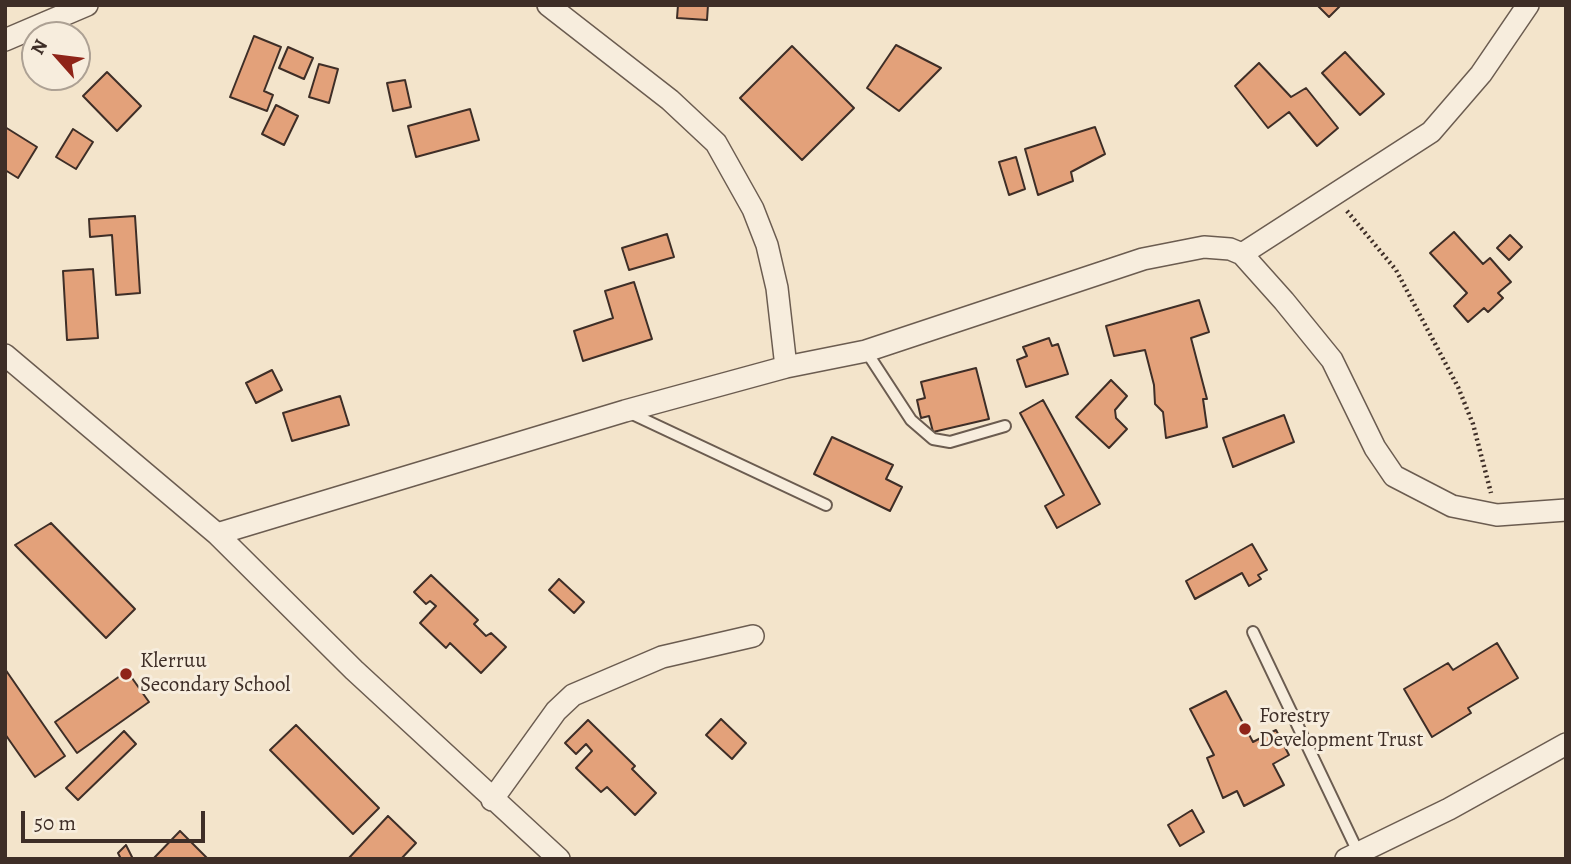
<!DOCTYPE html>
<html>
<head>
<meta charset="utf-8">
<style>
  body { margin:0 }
  #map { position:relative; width:1571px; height:864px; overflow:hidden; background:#f3e4cb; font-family:Alegreya,serif }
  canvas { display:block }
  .frame { position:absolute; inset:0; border:7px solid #3e2e27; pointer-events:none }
  .north { position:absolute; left:21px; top:21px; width:70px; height:70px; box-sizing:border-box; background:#f7eddd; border:2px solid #ada194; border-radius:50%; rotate:298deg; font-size:19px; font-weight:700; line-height:28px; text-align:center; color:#3e2e27 }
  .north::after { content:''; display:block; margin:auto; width:24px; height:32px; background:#8f2418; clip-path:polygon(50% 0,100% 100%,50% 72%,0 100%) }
  .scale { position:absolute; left:21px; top:811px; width:184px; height:32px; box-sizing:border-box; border:4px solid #3e2e27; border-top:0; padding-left:9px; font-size:21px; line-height:24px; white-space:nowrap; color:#3e2e27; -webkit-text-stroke:5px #f7eddd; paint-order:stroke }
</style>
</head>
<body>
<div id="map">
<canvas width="1571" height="864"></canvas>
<div class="frame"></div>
<div class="north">N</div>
<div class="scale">50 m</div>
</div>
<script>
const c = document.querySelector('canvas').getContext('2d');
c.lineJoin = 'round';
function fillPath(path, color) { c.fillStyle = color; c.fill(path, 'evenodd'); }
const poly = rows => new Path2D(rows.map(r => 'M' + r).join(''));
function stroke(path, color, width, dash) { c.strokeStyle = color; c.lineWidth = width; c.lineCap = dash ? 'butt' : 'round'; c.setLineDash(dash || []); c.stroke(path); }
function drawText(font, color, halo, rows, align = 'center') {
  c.font = font + ' Alegreya,serif'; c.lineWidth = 6; c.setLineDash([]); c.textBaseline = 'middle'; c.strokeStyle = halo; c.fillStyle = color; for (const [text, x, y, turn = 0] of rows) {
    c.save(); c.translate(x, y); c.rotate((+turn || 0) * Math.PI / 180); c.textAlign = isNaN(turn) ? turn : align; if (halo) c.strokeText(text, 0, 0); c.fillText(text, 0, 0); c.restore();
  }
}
const building = poly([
  [678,5,708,5,707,20,677,18,678,5],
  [1317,5,1341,5,1329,17,1317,5],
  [254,36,281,47,264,91,273,95,267,111,230,97,254,36],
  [896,45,941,68,899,111,867,88,896,45],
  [792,46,854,108,802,160,740,98,792,46],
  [288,47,313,58,304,79,279,68,288,47],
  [1345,52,1384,94,1360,115,1322,73,1345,52],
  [1259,63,1291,97,1306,88,1338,128,1317,146,1289,112,1268,128,1235,86,1259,63],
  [319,64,338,69,329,103,309,97,319,64],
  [107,72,141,106,117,131,83,96,107,72],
  [405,80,411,107,393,111,387,83,405,80],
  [276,105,298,116,284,145,262,134,276,105],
  [470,109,479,140,416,157,408,126,470,109],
  [5,127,37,147,18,178,5,170,5,127],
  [1095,127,1105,154,1071,172,1073,181,1038,195,1025,149,1095,127],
  [73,129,93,142,76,169,56,157,73,129],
  [1016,157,1025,189,1009,195,999,162,1016,157],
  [135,216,140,293,116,295,112,235,90,237,89,219,135,216],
  [1454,232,1483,264,1490,258,1511,282,1498,293,1503,298,1488,312,1484,308,1468,322,1454,306,1467,293,1430,253,1454,232],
  [667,234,674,257,629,270,622,248,667,234],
  [1510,235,1522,247,1509,260,1497,248,1510,235],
  [93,269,98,338,67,340,63,271,93,269],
  [634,282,652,339,583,361,574,331,613,318,605,291,634,282],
  [1199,300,1209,332,1191,338,1207,399,1203,399,1207,427,1166,438,1163,412,1155,404,1154,385,1145,350,1114,356,1106,326,1199,300],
  [1049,338,1052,346,1058,344,1068,374,1026,387,1017,360,1027,356,1023,347,1049,338],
  [976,368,989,419,933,432,929,416,921,418,917,400,925,398,921,382,976,368],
  [272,370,282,390,256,403,246,383,272,370],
  [1111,380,1127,396,1115,410,1116,418,1127,429,1109,448,1076,417,1111,380],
  [340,396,349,425,292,441,283,413,340,396],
  [1043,400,1100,504,1057,528,1045,506,1064,495,1020,413,1043,400],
  [1284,415,1294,442,1233,467,1223,438,1284,415],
  [832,437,893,465,886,479,902,487,890,511,814,474,832,437],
  [51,523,135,609,106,638,15,545,51,523],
  [1252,544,1267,570,1258,575,1261,579,1249,586,1242,573,1195,599,1186,581,1252,544],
  [431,575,478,620,474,624,486,636,491,633,506,647,481,673,450,643,446,648,420,623,436,606,430,601,426,604,414,592,431,575],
  [559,579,584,602,574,613,549,590,559,579],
  [1497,643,1518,678,1468,708,1471,713,1432,737,1404,689,1448,663,1453,670,1497,643],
  [5,669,65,756,35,777,5,734,5,669],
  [127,671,149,702,77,753,55,722,127,671],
  [1226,691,1253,742,1276,730,1289,755,1273,764,1284,785,1244,806,1237,791,1223,798,1207,758,1214,755,1190,709,1226,691],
  [721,719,746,743,732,759,706,735,721,719],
  [588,720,635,766,632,769,656,793,635,815,607,787,601,792,576,768,592,751,586,744,576,754,565,743,588,720],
  [296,725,379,808,353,834,270,750,296,725],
  [124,731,136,744,78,800,66,788,124,731],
  [1192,810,1204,832,1180,846,1168,825,1192,810],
  [388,816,416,843,401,859,348,859,388,816],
  [180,831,208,859,153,859,180,831],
  [126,845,133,859,121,859,118,853,126,845]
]);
const path = poly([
  [1347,211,1396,270,1458,387,1473,424,1491,493]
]);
const lane = poly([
  [866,351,911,420,933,439,950,442,1005,426],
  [628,412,826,505],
  [1253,632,1358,852]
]);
const street = poly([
  [548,5,670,100,716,143,753,209,767,245,777,288,786,367],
  [5,40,87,5],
  [1242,254,1431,132,1481,74,1528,5],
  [5,355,217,534,354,670,559,859],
  [217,534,625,411,786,367,866,351,1143,259,1204,247,1230,249,1242,254,1284,301,1332,360,1375,448,1394,476,1452,506,1497,515,1566,510],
  [492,800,556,711,573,695,662,657,753,636],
  [1346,859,1449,809,1566,744]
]);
const markers = [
  [126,674,7,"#8f2418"],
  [1245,729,7,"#8f2418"]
];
const poiNames = [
  ["Klerruu",140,662],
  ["Secondary School",140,686],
  ["Forestry",1259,717],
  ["Development Trust",1259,741]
];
fillPath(building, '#e3a17a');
stroke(building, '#3e2e27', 2);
stroke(lane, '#6b5c50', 14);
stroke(street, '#6b5c50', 24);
stroke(path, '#3e2e27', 4.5, [2, 3.5]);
stroke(lane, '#f7eddd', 10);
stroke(street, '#f7eddd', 21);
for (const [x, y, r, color] of markers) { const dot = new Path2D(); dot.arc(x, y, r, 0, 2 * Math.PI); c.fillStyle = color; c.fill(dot); stroke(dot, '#f7eddd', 2.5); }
drawText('21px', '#3e2e27', '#f7eddd', poiNames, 'left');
</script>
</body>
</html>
